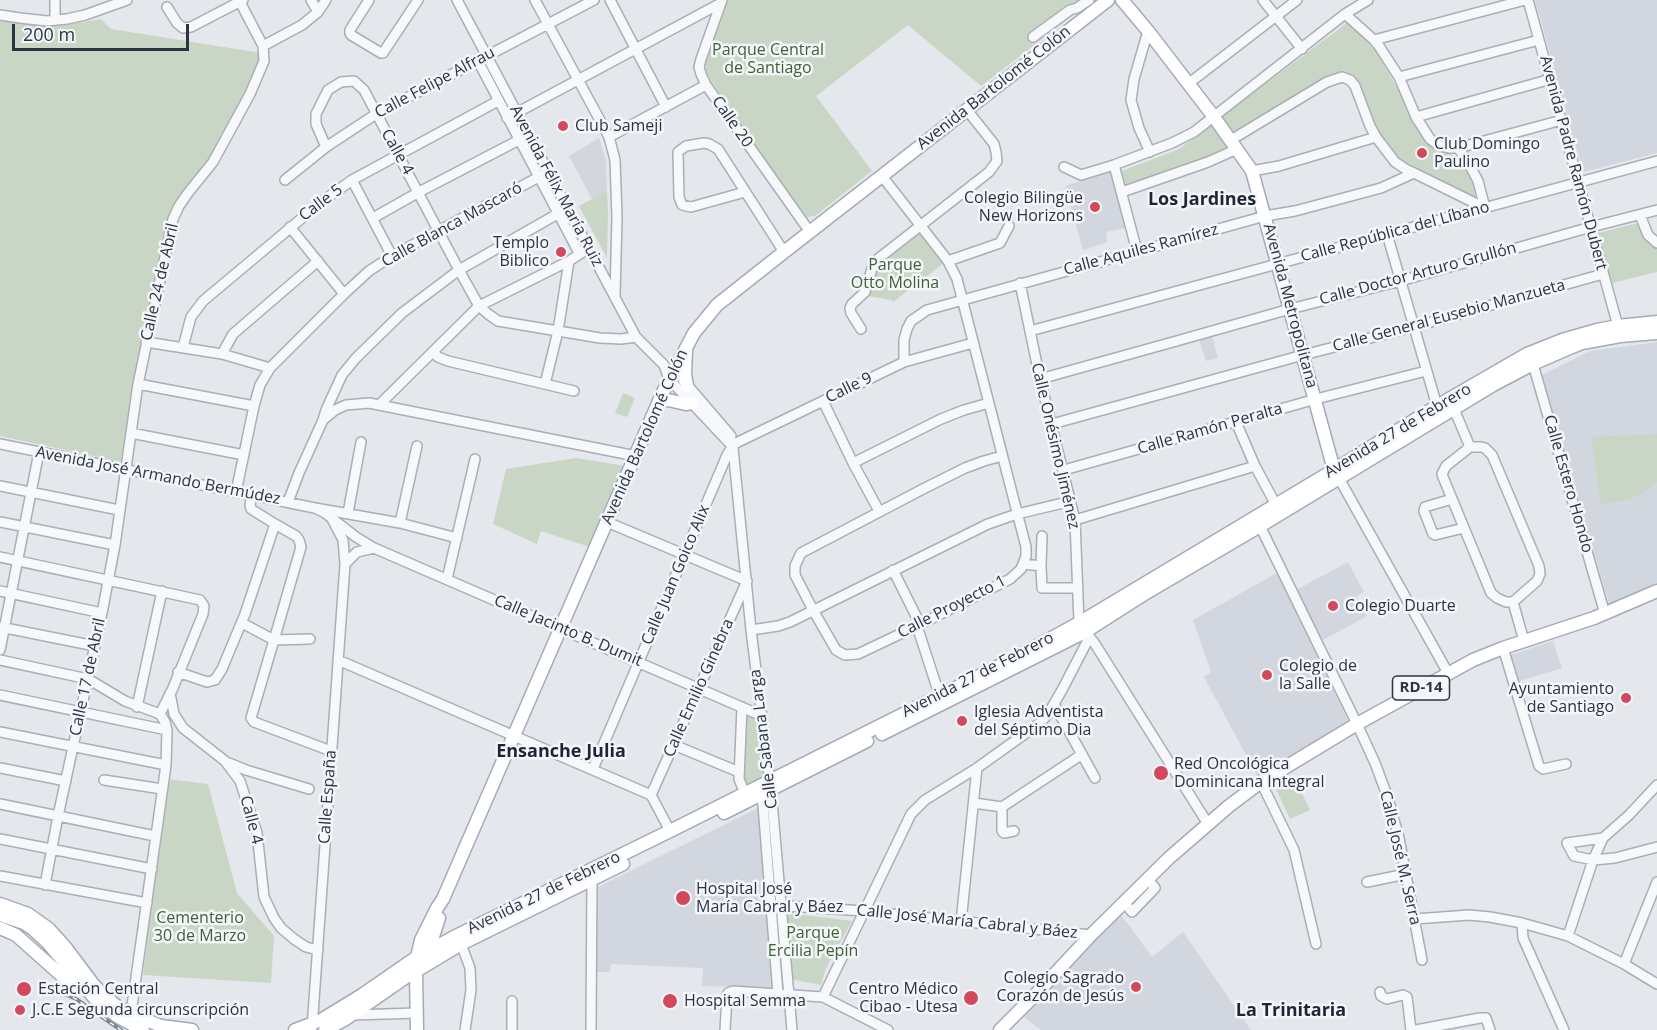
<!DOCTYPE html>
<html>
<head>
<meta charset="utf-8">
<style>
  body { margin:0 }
  #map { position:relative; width:1657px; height:1030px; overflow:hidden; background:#e4e7ec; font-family:"Open Sans",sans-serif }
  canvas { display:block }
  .scale { position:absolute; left:12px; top:24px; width:177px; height:27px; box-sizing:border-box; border:3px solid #2b3445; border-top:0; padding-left:8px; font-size:18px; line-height:21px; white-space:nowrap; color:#2b3445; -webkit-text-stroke:4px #f4f6f9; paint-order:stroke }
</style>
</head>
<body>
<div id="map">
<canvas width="1657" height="1030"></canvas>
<div class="scale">200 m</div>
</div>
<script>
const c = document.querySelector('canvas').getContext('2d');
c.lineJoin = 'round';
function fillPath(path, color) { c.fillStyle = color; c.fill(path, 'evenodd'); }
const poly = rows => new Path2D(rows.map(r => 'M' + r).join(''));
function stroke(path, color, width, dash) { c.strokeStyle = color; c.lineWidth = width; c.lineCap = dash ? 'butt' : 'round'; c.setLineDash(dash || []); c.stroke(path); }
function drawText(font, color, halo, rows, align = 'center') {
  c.font = font + ' "Open Sans",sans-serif'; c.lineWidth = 5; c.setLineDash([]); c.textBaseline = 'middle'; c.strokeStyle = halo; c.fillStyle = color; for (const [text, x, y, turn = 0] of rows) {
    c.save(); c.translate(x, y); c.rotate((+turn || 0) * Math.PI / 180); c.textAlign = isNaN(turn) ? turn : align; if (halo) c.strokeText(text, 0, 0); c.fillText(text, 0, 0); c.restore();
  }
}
const built = poly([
  [1535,0,1657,0,1657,153,1583,172],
  [599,138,606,161,607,191,592,199,569,156],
  [1107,172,1110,174,1112,178,1125,228,1106,232,1107,242,1083,250,1065,186],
  [1212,336,1218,358,1206,361,1199,340],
  [1657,342,1657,586,1610,607,1542,375,1590,351],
  [1348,562,1364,592,1357,596,1367,616,1323,640,1296,590],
  [1277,573,1349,723,1259,779,1204,677,1211,672,1193,620],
  [1553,641,1562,668,1517,682,1508,656],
  [758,808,776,988,702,986,703,968,611,964,610,972,595,972,598,887],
  [1120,913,1152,957,1183,932,1251,1030,1041,1030,1024,1017]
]);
const green = poly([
  [728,0,1093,0,981,86,908,25,816,96,872,171,815,216,807,217,800,214,710,79,706,70,706,60,708,50],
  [101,19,111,29,261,53,263,61,213,161,169,218,122,462,0,436,0,21,58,26],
  [1348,22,1373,46,1407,105,1437,149,1451,155,1457,156,1480,191,1477,194,1472,197,1390,158,1360,93,1350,80,1332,78,1215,155,1127,193,1122,171,1179,149],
  [607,191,608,214,607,258,579,206],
  [1638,223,1646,240,1657,248,1657,272,1612,283,1598,233],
  [919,229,944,263,893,302,892,300,867,296,875,264],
  [623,393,635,398,627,417,615,413],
  [1657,434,1657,481,1643,494,1619,502,1601,504,1591,437],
  [576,458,626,466,590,547,541,531,537,544,493,524,506,469],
  [743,710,759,717,764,777,753,783,747,784,743,783],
  [167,779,208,784,237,893,274,936,271,983,143,975],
  [1295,779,1310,810,1290,819,1276,789],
  [787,913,852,921,826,968,821,985,791,979]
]);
const minor = poly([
  [311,0,318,12],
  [369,0,350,30,350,33,351,35,381,53,383,53,418,0],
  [457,0,636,337,664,365,669,379,733,447],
  [535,0,609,137,615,160,617,217,615,296],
  [610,0,666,107],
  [722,0,701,59,699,67,701,74,706,85,718,102,810,232],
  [1263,0,1302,49],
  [1528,0,1619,330],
  [167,7,177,23,183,28,191,27,243,0],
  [1345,14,1374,40,1379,46,1399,77,1416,117,1430,139,1438,145,1449,148,1458,148,1562,120],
  [0,15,20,18,47,21,67,19,85,15,127,0],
  [55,20,55,0],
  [1148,31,1134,79,1131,100,1139,128,1150,152],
  [1033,37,1070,10,1077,8,1089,0],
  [1374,40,1525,0],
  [263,46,302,25,318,12,326,0],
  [478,61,579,253],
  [1399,77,1539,40],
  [1188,84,1297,0],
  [1416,117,1551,79],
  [507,118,721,3],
  [609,137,706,85],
  [1231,140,1327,82,1342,77,1350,80,1355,86,1370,126,1376,137,1395,162,1407,170,1414,173,1485,208],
  [326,147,316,124,316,114,328,90,341,82,354,81,364,90,459,270,479,306,488,314,498,321,600,338,621,339,636,337],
  [1458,148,1467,160,1478,181,1485,208],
  [1114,165,1137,251],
  [1064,167,1081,175,1114,165,1172,143,1194,132,1345,14,1368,0],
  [1252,171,1279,166,1376,137],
  [882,176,948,261,957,279,1026,547,1026,556,1021,569,1010,579,917,626,858,654,845,655,836,650,813,610,795,575,795,566,801,553,923,489,965,468,984,461,1002,456],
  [285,180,326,147,376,114,594,0],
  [352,180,392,256],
  [745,192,691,207,682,205,679,197,678,152,686,146,704,143,709,144,718,149,784,252],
  [1122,192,1208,162,1237,149],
  [1640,215,1648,235,1657,243],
  [373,218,419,192,519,140],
  [290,227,344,294],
  [1387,234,1437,406],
  [948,261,1000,243,1009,226],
  [1020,283,1040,379,1075,520,1079,623,1095,644,1208,824],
  [861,329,851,313,850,308,852,304,865,292,874,262,989,172,997,161,996,152,994,144,967,110],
  [1030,331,1657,161],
  [146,342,222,354,270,368],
  [183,347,191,317,203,301,320,203,352,180,498,101],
  [433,352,438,357,448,361,574,391],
  [222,354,233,334,318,261],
  [1530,359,1533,364,1605,614],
  [904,362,904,340,907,329,911,321,927,310,1265,216,1295,211,1381,188,1414,173],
  [1040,379,1173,342,1290,309,1400,281,1591,227,1657,210],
  [683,380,731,436],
  [138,384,254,406],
  [545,384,558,331,569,261],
  [823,401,853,463,879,511],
  [379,405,479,306,569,261,589,248],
  [1454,409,1470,447,1446,466,1442,474,1443,477,1491,593,1497,598,1506,602,1513,602],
  [324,419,335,410,346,405,369,403,636,456],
  [1236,422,1255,466,1276,505],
  [1052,424,1303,355,1413,327,1603,274],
  [131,433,244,455],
  [0,444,315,508,400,523,457,538],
  [1470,447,1481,447,1485,448,1492,455,1539,566,1540,574,1537,581,1513,602],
  [733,448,751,630,771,790,792,1030],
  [853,463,941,419,964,410,989,403],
  [1064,470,1316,399,1426,371],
  [1336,473,1448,673],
  [0,486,119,510],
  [236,492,254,406,260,385,270,368,344,294,369,271,392,256,548,172],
  [1452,499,1425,507,1424,511,1433,534,1435,535,1464,528],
  [288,502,299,473,323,420,326,410,342,375,356,358,402,313,459,270,568,208],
  [315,508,325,513,356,537,374,548,762,716],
  [348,513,361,442],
  [1075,520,1255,466],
  [0,522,115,545],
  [607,522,747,581],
  [400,523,417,446],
  [1260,526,1357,724,1375,763,1388,798,1399,838,1422,960],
  [0,557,200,600,204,606,203,614,173,688,160,714],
  [345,564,357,552,374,548],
  [1024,564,1041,566,1042,588,1077,588],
  [1041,566,1042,536],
  [893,570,920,624],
  [447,579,475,459],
  [0,591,102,613],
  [1513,602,1524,641],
  [242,623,274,640,301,547,299,540,296,536,275,524,251,509,250,505,252,495],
  [917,626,941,700],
  [0,627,95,646],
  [751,630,778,626,790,622,988,524,1017,514,1071,501],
  [310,639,274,640,251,718,254,722,331,751],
  [1503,648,1539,766,1543,769,1566,764],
  [0,650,39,452],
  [0,660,88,679,125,701,160,714],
  [338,660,651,795,670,831],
  [178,672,207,682,215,680,222,669,245,614,275,524],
  [170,693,174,714,183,728,225,761,240,781,257,833,264,897,274,918,281,928,294,939,306,947,318,950],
  [0,695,167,730],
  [1054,704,1095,778],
  [137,707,162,591],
  [742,707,739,779,743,789,747,792,757,793,761,798,763,805,778,994],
  [0,732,166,765],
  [674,745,739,772],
  [229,763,246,770,309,789],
  [0,768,66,781],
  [593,769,727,455,734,444,904,362,973,343],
  [104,780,162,789],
  [1261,782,1294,850,1316,944],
  [1657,785,1629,815,1603,838,1567,843,1574,856,1593,860,1615,858,1657,847],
  [651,795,746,583],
  [974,803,1002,807,1081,755],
  [0,804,155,836],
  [1002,807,1002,831,1004,833,1014,831],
  [0,839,152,869],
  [0,876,147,903],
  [1367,882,1406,874],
  [45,885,58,816,102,613,115,545,138,384,173,219,179,206,188,193,213,162,250,94,264,61,263,46,239,0],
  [1124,902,1132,912,1155,888,1148,879],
  [772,905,864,911,1091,935],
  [1415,919,1469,915,1490,917,1522,923,1568,936,1624,964,1657,984],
  [961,922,977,768],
  [1522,923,1523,938,1564,1030],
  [1568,936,1593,860,1603,838],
  [461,944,470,968,471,990,465,1030],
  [1624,964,1657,882],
  [1380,992,1381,996,1387,999,1403,995,1407,997,1411,1030],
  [823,997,911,814,925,800,977,768,1040,723,1048,714,1062,690,1089,638],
  [512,1001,512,1030],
  [353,1015,417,1013],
  [130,1020,166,765,167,730,165,722,160,714],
  [312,1028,345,564,343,540,332,519],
  [591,1030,592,876],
  [725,1030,727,997,728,993,733,991,823,997,888,1030],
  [1416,1030,1480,1018,1486,1018,1490,1030]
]);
const major = poly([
  [1122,0,1148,31,1214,117,1252,171,1334,470],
  [686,351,685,374,687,386],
  [659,401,668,400,686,404,692,403],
  [882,734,1085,632,1146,593,1260,526,1493,385,1533,364,1565,350,1582,343,1620,336,1657,333],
  [724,813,867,741],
  [0,904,28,914,49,929,66,948,93,984,104,996,118,1007,131,1014,161,1026,192,1030],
  [0,915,24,923,33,929,47,942,96,1000,118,1017,143,1030],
  [0,928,16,935,70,983,80,987],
  [427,955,439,918],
  [295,1030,321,1020,362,995,417,957,454,937,670,831,1009,661,1079,623,1334,470,1437,406,1527,354,1562,340,1597,330,1618,326,1657,322],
  [325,1030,344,1020,406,977,461,944,623,864],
  [417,1030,416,972,417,957,421,940,437,908,443,899,663,392,694,333,717,305,784,252,1108,0],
  [1000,1030,1036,994,1091,935,1169,858,1229,806,1261,782,1357,724,1473,660,1503,648,1594,618,1657,591]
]);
const rail = poly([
  [47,990,67,995,76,999,121,1030]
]);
const markers = [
  [563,126,6,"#d1495b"],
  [1422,153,6,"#d1495b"],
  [1095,207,6,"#d1495b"],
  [561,252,6,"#d1495b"],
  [1333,606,6,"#d1495b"],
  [1267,675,6,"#d1495b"],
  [1626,698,6,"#d1495b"],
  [962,721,6,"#d1495b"],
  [1161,773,8,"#d1495b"],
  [683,898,8,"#d1495b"],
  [1136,987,6,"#d1495b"],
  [24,989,8,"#d1495b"],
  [971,998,8,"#d1495b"],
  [670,1001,8,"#d1495b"],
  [20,1010,6,"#d1495b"]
];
const shields = [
  [1421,688,57]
];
const shieldNames = [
  ["RD-14",1421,688]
];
const parkNames = [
  ["Parque Central",768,50],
  ["de Santiago",768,68],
  ["Parque",895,265],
  ["Otto Molina",895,283],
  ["Cementerio",200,918],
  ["30 de Marzo",200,936],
  ["Parque",813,933],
  ["Ercilia Pepín",813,951]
];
const streetNames = [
  ["Calle Felipe Alfrau",435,83,-28],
  ["Avenida Bartolomé Colón",994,88,-38],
  ["Calle 20",732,122,55],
  ["Calle 4",397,152,61],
  ["Avenida Padre Ramón Dubert",1573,163,75],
  ["Avenida Félix María Ruiz",556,186,62],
  ["Calle 5",321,203,-37],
  ["Calle Blanca Mascaró",452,225,-29],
  ["Calle República del Líbano",1395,232,-15],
  ["Calle Aquiles Ramírez",1141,250,-15],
  ["Calle Doctor Arturo Grullón",1418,274,-15],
  ["Calle 24 de Abril",160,282,-77],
  ["Avenida Metropolitana",1290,306,75],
  ["Calle General Eusebio Manzueta",1449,316,-15],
  ["Calle 9",849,388,-26],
  ["Calle Ramón Peralta",1210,429,-16],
  ["Avenida 27 de Febrero",1398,431,-31],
  ["Avenida Bartolomé Colón",645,437,-66],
  ["Calle Onésimo Jiménez",1055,446,77],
  ["Avenida José Armando Bermúdez",158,476,11],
  ["Calle Estero Hondo",1568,484,74],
  ["Calle Juan Goico Alix",676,575,-67],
  ["Calle Proyecto 1",952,607,-27],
  ["Calle Jacinto B. Dumit",568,631,23],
  ["Avenida 27 de Febrero",978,675,-27],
  ["Calle 17 de Abril",88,677,-78],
  ["Calle Emilio Ginebra",699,688,-66],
  ["Calle Sabana Larga",764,739,-97],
  ["Calle España",328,797,-86],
  ["Calle 4",251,820,75],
  ["Calle José M. Serra",1400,858,77],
  ["Avenida 27 de Febrero",544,893,-26],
  ["Calle José María Cabral y Báez",967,922,6]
];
const poiNames = [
  ["Club Sameji",575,126],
  ["Club Domingo",1434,144],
  ["Paulino",1434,162],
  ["Colegio Bilingüe",1083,198,"right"],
  ["New Horizons",1083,216,"right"],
  ["Templo",549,243,"right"],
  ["Biblico",549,261,"right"],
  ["Colegio Duarte",1345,606],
  ["Colegio de",1279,666],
  ["la Salle",1279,684],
  ["Ayuntamiento",1614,689,"right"],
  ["de Santiago",1614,707,"right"],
  ["Iglesia Adventista",974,712],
  ["del Séptimo Dia",974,730],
  ["Red Oncológica",1174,764],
  ["Dominicana Integral",1174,782],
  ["Hospital José",696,889],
  ["María Cabral y Báez",696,907],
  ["Colegio Sagrado",1124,978,"right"],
  ["Corazón de Jesús",1124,996,"right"],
  ["Estación Central",38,989],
  ["Centro Médico",958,989,"right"],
  ["Cibao - Utesa",958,1007,"right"],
  ["Hospital Semma",684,1001],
  ["J.C.E Segunda circunscripción",32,1010]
];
const neighbourhoodNames = [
  ["Los Jardines",1202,200],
  ["Ensanche Julia",561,752],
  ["La Trinitaria",1291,1011]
];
fillPath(built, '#d2d6de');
fillPath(green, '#c9d6c5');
stroke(minor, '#a9aeb7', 12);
stroke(major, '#a3abb8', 15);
stroke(minor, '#f7f8fa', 9);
stroke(major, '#fff', 12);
stroke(rail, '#7d8696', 4);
stroke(rail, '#f4f6f9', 1.5, [4.5]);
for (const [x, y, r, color] of markers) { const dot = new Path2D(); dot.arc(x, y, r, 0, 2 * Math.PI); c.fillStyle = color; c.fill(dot); stroke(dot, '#f4f6f9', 2); }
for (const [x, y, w] of shields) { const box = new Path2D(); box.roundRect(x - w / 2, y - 12, w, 24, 4.5); c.fillStyle = '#f4f6f9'; c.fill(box); stroke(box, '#2b3445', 1.5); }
drawText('bold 15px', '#2b3445', null, shieldNames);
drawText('16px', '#3f6138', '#f4f6f9', parkNames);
drawText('16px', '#2b3445', '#f4f6f9', streetNames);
drawText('16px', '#2b3445', '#f4f6f9', poiNames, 'left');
drawText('bold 18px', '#1d2536', '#f4f6f9', neighbourhoodNames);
</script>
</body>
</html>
